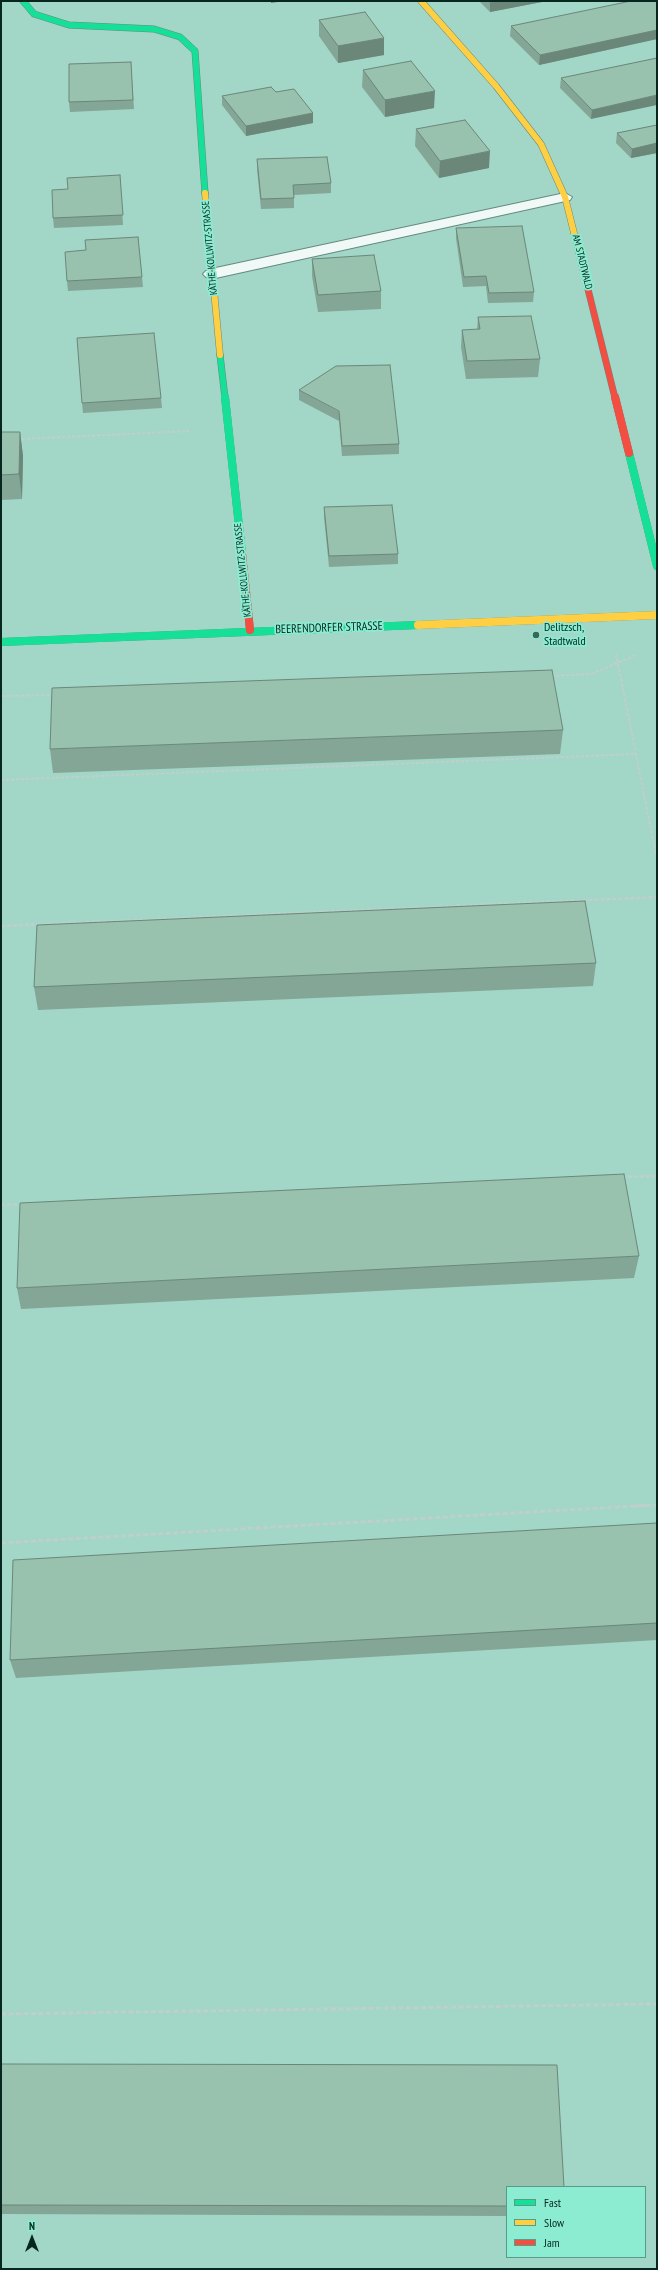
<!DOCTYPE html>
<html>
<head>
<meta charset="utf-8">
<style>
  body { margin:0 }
  #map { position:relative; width:658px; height:2270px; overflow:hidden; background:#a2d6c7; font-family:"PT Sans Narrow",sans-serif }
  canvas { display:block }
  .frame { position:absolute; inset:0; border:2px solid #06261e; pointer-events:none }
  .legend { position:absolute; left:506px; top:2186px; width:140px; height:72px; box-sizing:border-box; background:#8cecd1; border:1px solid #569d89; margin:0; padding:5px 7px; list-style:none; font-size:12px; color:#06261e }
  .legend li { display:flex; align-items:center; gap:8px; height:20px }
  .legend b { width:20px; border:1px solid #569d89 }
  .north { position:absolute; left:12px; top:2218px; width:40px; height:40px; -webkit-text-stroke:3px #8cecd1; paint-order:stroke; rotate:0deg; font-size:11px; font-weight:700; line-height:16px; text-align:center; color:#06261e }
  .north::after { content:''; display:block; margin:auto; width:14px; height:18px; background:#06261e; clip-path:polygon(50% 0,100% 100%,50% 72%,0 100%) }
</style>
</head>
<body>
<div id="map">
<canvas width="658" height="2270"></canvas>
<div class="frame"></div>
<ul class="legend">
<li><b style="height:5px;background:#16e098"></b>Fast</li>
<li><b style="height:5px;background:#ffcf43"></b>Slow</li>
<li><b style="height:5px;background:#f24e42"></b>Jam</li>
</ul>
<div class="north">N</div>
</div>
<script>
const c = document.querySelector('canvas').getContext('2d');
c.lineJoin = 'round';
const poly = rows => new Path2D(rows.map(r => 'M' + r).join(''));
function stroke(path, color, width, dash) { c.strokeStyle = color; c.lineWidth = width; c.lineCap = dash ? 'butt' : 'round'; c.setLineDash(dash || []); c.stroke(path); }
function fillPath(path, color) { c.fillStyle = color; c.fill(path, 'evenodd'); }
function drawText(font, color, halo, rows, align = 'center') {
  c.font = font + ' "PT Sans Narrow",sans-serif'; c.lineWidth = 3.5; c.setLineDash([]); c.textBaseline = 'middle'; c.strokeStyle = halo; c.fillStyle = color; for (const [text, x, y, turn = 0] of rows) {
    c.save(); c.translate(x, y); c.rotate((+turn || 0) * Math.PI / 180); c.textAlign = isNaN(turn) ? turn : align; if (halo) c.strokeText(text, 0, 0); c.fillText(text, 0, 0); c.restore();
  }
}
const pathFar2 = poly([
  [22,439,189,431],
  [616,654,657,860],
  [551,676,591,674,636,655],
  [1,696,54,695],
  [1,780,636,754]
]);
const pathFar1 = poly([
  [1,926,657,897],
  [622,1177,657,1176],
  [1,1205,21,1204],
  [635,1506,657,1505]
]);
const path = poly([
  [1,1543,652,1505],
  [1,2014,657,2004]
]);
const lane = poly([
  [565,193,572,197,570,200,211,279,206,277,203,274,206,271,211,269,565,193]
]);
const fastFar1 = poly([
  [23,1,34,14,69,25,154,29,180,37,195,51,205,193],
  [220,355,225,398]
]);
const fast = poly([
  [225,397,242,554],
  [629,453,657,566],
  [1,642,418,625]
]);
const slowFar1 = poly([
  [421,1,496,86,541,144,565,197,579,253],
  [205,193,220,355]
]);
const slow = poly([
  [418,625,657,615]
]);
const jamFar1 = poly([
  [579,253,615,398]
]);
const jam = poly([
  [615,397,629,453],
  [242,554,250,630]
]);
const wall = poly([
  [479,1,547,1,490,12],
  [657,1,657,39,539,65,510,36,511,26],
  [319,20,384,55,338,63,319,36],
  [657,58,591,119,560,88,561,78],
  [131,62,134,109,70,112,69,102],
  [363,70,434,108,385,117,362,87],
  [276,92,313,123,246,136,222,105,222,96],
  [657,125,657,153,631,158,616,143,617,133],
  [416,129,489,168,439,178,415,146],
  [257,159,331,183,331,193,294,195,294,208,261,209,257,169],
  [120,175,123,225,54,228,53,218],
  [456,228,534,292,533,302,488,303,486,286,463,287,456,238],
  [138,237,143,287,68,291,67,281,86,250],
  [312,259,381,291,381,309,318,312,312,276],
  [478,317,540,359,538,377,466,379,461,347,462,330,477,330],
  [299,390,399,444,399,454,342,456,339,421,299,400],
  [161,398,162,408,83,413,82,403],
  [1,432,20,432,23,456,22,499,1,500],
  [324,507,398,554,398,564,329,567,324,517],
  [563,730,560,754,53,773,50,749],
  [37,925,596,963,593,986,38,1010,34,987],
  [639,1256,634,1278,21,1309,17,1288],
  [657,1523,657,1640,16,1678,10,1660],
  [1,2064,507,2187,507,2216,1,2214]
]);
const shadedWall = poly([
  [271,1,285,1,271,3],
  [499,1,547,1,490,12,490,3],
  [657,30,657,39,539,65,540,55],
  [384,38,384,55,338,63,338,46],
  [435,91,434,108,385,117,385,100],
  [657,95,657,105,591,119,592,110],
  [313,113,313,123,246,136,246,126],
  [657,143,657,153,631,158,632,149],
  [490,151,489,168,439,178,440,161],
  [20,432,23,456,22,499,19,474]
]);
const building = poly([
  [489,1,499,1,490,3,489,1],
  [631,1,657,1,657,30,540,55,511,26,631,1],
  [365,12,384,38,338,46,319,20,365,12],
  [657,58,657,95,592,110,561,78,657,58],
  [411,61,435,91,385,100,363,70,411,61],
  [131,62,133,100,69,102,69,64,131,62],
  [271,87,276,92,294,89,313,113,246,126,222,96,271,87],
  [465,120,490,151,440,161,416,129,465,120],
  [657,125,657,143,632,149,617,133,657,125],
  [327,157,331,183,293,185,294,198,261,199,257,159,327,157],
  [120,175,123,215,53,218,52,190,68,189,67,178,120,175],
  [522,226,534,292,489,293,486,276,464,277,456,228,522,226],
  [138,237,142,277,67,281,65,252,86,250,85,240,138,237],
  [374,255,381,291,318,295,312,259,374,255],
  [531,316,540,359,467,361,462,330,480,329,478,317,531,316],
  [154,333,161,398,82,403,77,338,154,333],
  [390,365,399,444,342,446,339,411,299,390,336,366,390,365],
  [1,432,20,432,19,474,1,475,1,432],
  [392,505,398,554,329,556,324,507,392,505],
  [552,670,563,730,50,749,52,688,552,670],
  [585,901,596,963,34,987,37,925,585,901],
  [624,1174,639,1256,17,1288,20,1203,624,1174],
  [657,1523,657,1623,10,1660,13,1560,657,1523],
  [1,2064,557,2065,564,2187,507,2187,507,2206,1,2205,1,2064]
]);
const markers = [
  [536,635,4,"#3d6459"]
];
const farStreetnames = [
  ["KÄTHE-KOLLWITZ-STRASSE",210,248,-95],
  ["AM STADTWALD",582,262,76],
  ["KÄTHE-KOLLWITZ-STRASSE",243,570,-96]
];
const streetNames = [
  ["BEERENDORFER STRASSE",329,628,-2]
];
const poiNames = [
  ["Delitzsch,",544,628],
  ["Stadtwald",544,642]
];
stroke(lane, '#648b81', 2);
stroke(fastFar1, '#648b81', 7);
stroke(fast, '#648b81', 8);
stroke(slowFar1, '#648b81', 7);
stroke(slow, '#648b81', 8);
stroke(jamFar1, '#648b81', 7);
stroke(jam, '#648b81', 8);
stroke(pathFar2, '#bfcfca', 2, [3.5, 1.5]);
stroke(pathFar1, '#bfcfca', 2.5, [4, 2]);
stroke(path, '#bfcfca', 3, [5, 2.5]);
fillPath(lane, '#f1f9f7');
stroke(fastFar1, '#16e098', 6);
stroke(fast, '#16e098', 8);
stroke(slowFar1, '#ffcf43', 6);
stroke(slow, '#ffcf43', 8);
stroke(jamFar1, '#f24e42', 6);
stroke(jam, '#f24e42', 8);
fillPath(wall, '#83a696');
fillPath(shadedWall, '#6a877a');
fillPath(building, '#98c1ae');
stroke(building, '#6a877a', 1);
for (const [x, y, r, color] of markers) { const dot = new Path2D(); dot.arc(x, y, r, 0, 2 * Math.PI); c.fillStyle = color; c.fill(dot); stroke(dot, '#8cecd1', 1.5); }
drawText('10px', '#06261e', '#8cecd1', farStreetnames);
drawText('12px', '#06261e', '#8cecd1', streetNames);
drawText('12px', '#06261e', '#8cecd1', poiNames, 'left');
</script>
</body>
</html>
